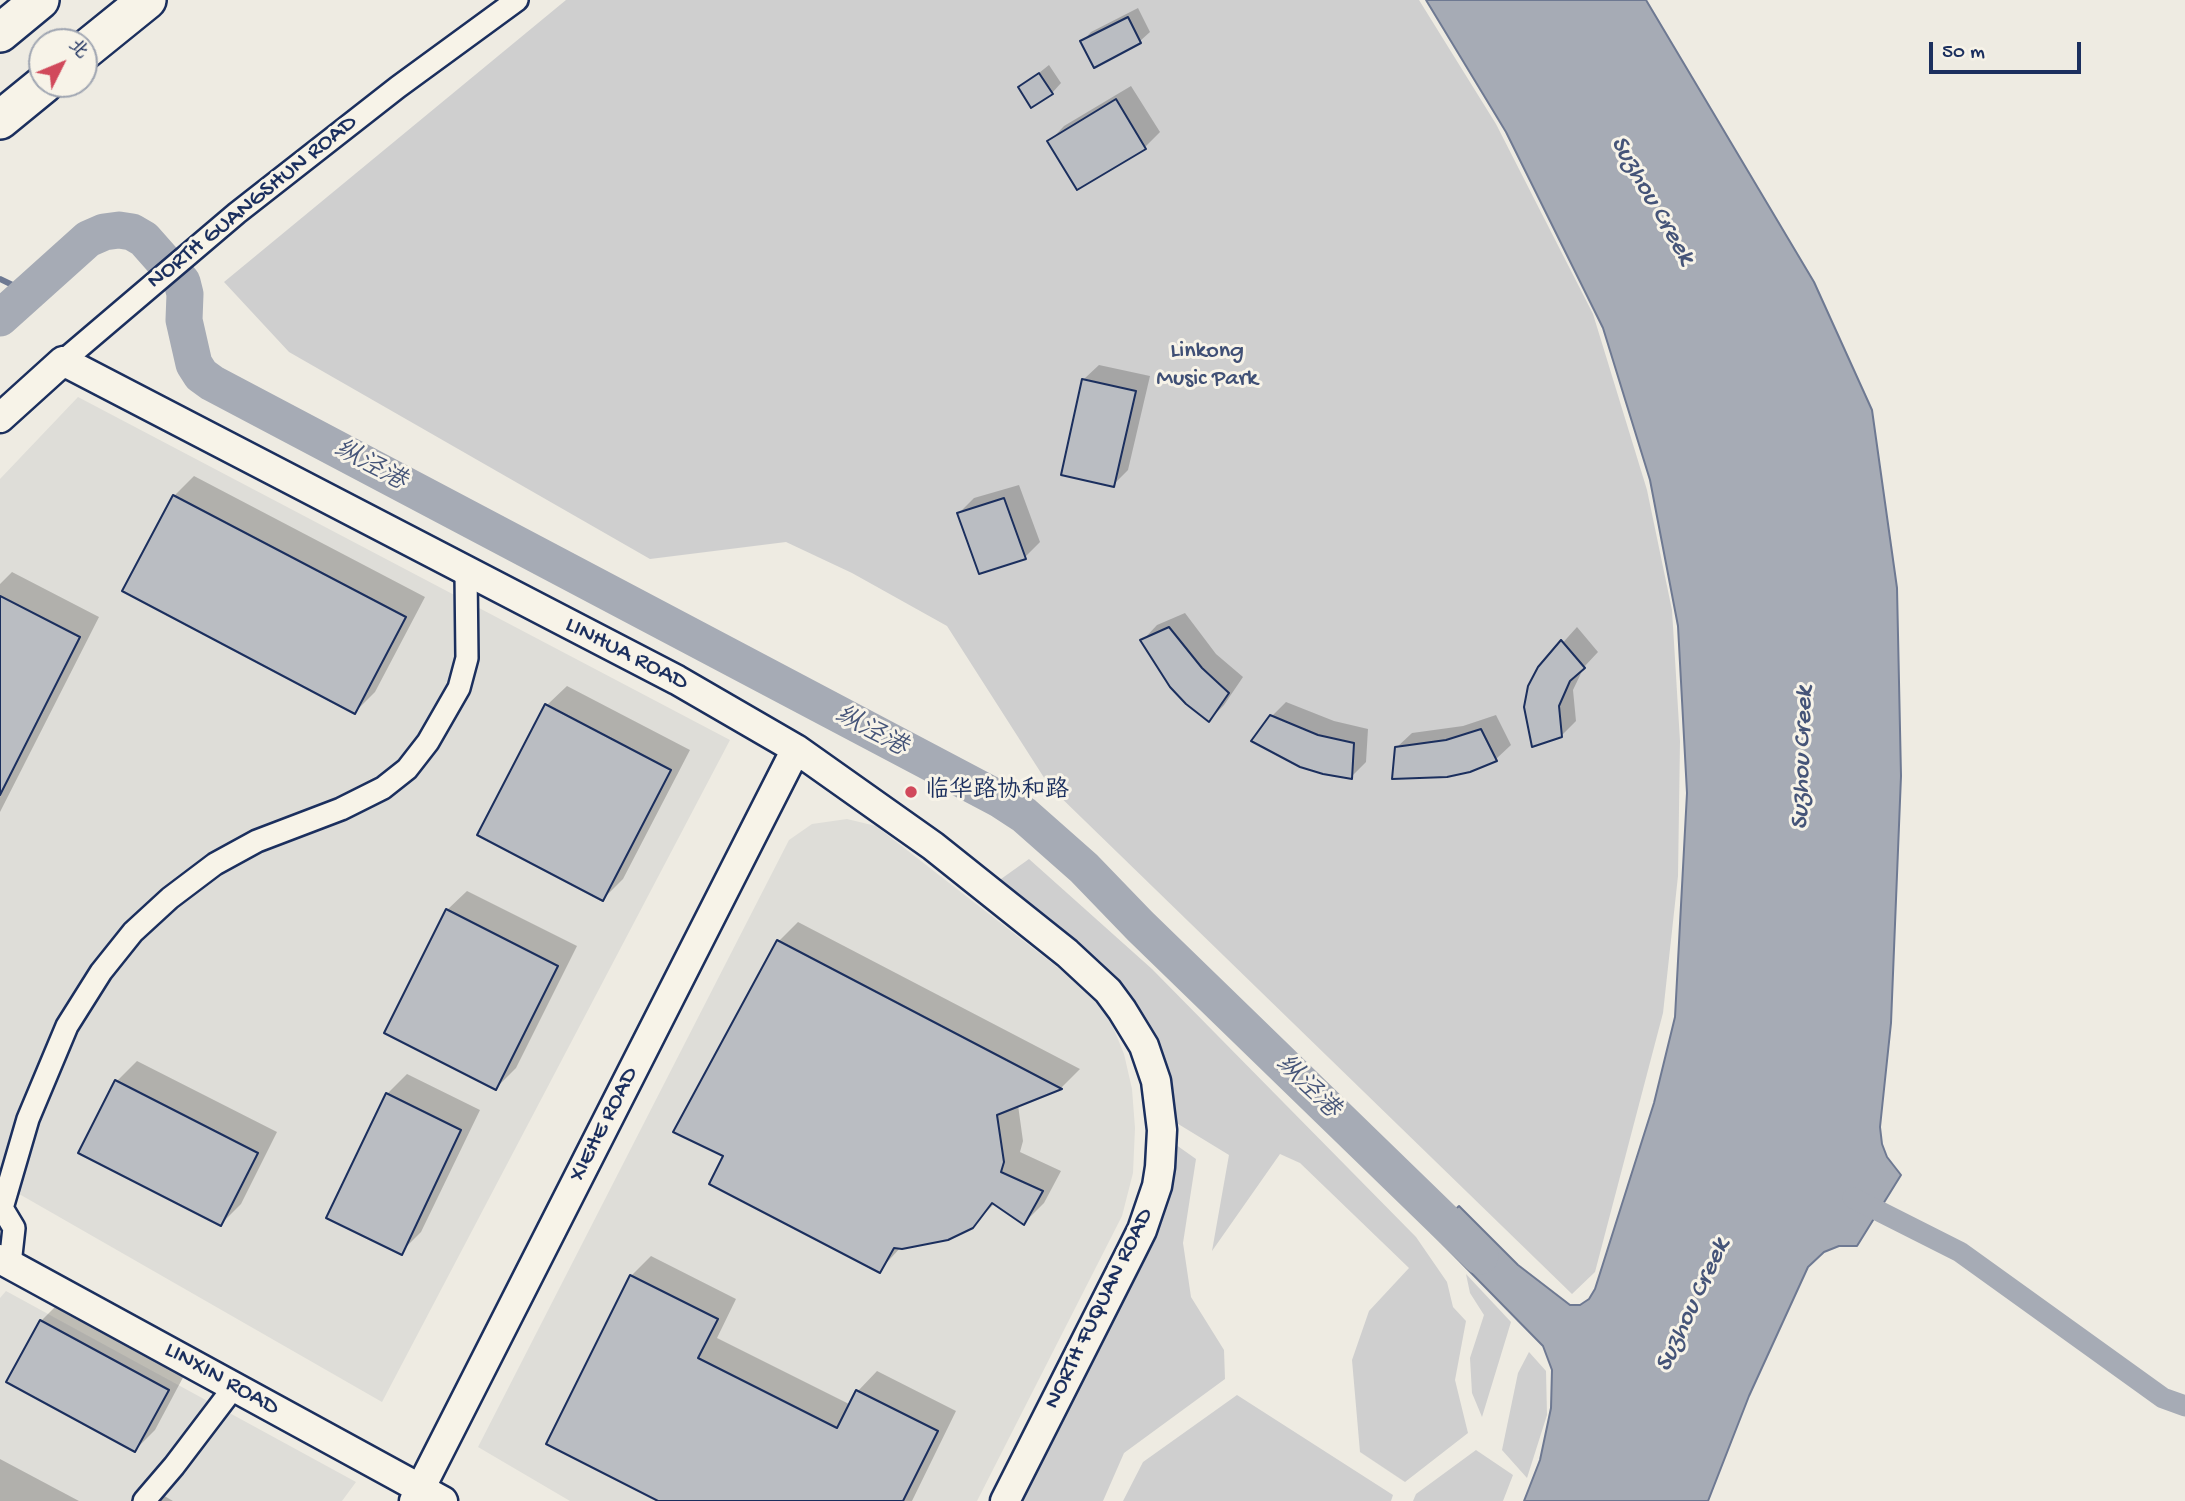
<!DOCTYPE html>
<html>
<head>
<meta charset="utf-8">
<style>
  body { margin:0 }
  #map { position:relative; width:2185px; height:1501px; overflow:hidden; background:#eeebe2; font-family:"Gochi Hand","LXGW WenKai TC",sans-serif }
  canvas { display:block }
  .north { position:absolute; left:28px; top:28px; width:70px; height:70px; box-sizing:border-box; background:#f7f3e8; border:2px solid #9fa5b1; border-radius:50%; rotate:47deg; font-size:19px; font-weight:700; line-height:28px; text-align:center; color:#1b2f5e }
  .north::after { content:''; display:block; margin:auto; width:24px; height:32px; background:#d1495b; clip-path:polygon(50% 0,100% 100%,50% 72%,0 100%) }
  .scale { position:absolute; left:1929px; top:42px; width:152px; height:32px; box-sizing:border-box; border:4px solid #1b2f5e; border-top:0; padding-left:9px; font-size:21px; line-height:24px; white-space:nowrap; color:#1b2f5e; -webkit-text-stroke:5px #f7f3e8; paint-order:stroke }
</style>
</head>
<body>
<div id="map">
<canvas width="2185" height="1501"></canvas>
<div class="north">北</div>
<div class="scale">50 m</div>
</div>
<script>
const c = document.querySelector('canvas').getContext('2d');
c.lineJoin = 'round';
function fillPath(path, color) { c.fillStyle = color; c.fill(path, 'evenodd'); }
const poly = rows => new Path2D(rows.map(r => 'M' + r).join(''));
function stroke(path, color, width, dash) { c.strokeStyle = color; c.lineWidth = width; c.lineCap = dash ? 'butt' : 'round'; c.setLineDash(dash || []); c.stroke(path); }
function drawText(font, color, halo, rows, align = 'center') {
  c.font = font + ' "Gochi Hand","LXGW WenKai TC",sans-serif'; c.lineWidth = 6; c.setLineDash([]); c.textBaseline = 'middle'; c.strokeStyle = halo; c.fillStyle = color; for (const [text, x, y, turn = 0] of rows) {
    c.save(); c.translate(x, y); c.rotate((+turn || 0) * Math.PI / 180); c.textAlign = isNaN(turn) ? turn : align; if (halo) c.strokeText(text, 0, 0); c.fillText(text, 0, 0); c.restore();
  }
}
const built = poly([
  [78,397,730,740,382,1402,0,1183,0,479],
  [847,819,876,826,1097,998,1111,1022,1124,1054,1132,1089,1135,1128,1133,1173,1122,1216,977,1501,570,1501,478,1447,789,840,812,824],
  [6,1291,356,1482,342,1501,0,1501,0,1298]
]);
const green = poly([
  [566,0,1419,0,1496,124,1593,314,1647,490,1672,610,1680,741,1678,876,1663,1013,1595,1272,1572,1294,1050,787,947,626,852,573,786,542,650,559,289,352,224,282],
  [1029,859,1152,969,1416,1237,1447,1282,1453,1307,1466,1321,1455,1380,1468,1433,1405,1482,1360,1452,1352,1360,1369,1311,1409,1268,1300,1163,1280,1154,1212,1251,1229,1155,1170,1119,1160,1057,994,884],
  [1172,1142,1196,1159,1183,1243,1191,1297,1224,1350,1225,1379,1124,1453,1103,1501,1019,1501],
  [1466,1274,1511,1322,1482,1417,1472,1393,1470,1358,1484,1315,1470,1293],
  [1529,1352,1546,1371,1547,1415,1527,1478,1502,1450,1518,1373],
  [1237,1395,1393,1495,1391,1501,1123,1501,1143,1462],
  [1476,1450,1513,1475,1503,1501,1413,1501,1416,1494]
]);
const water = poly([
  [1426,0,1646,0,1814,282,1872,410,1897,588,1901,776,1891,1023,1880,1127,1882,1144,1887,1157,1901,1175,1857,1246,1839,1246,1824,1252,1808,1267,1749,1396,1708,1501,1524,1501,1540,1460,1551,1408,1552,1370,1543,1346,1431,1232,1459,1206,1518,1265,1570,1305,1580,1305,1589,1299,1595,1289,1654,1103,1675,1017,1687,793,1678,626,1650,480,1603,328,1506,132,1426,0]
]);
const shadow = poly([
  [1138,8,1150,32,1140,41,1095,65,1082,42,1091,32],
  [1049,65,1061,83,1052,93,1020,88],
  [1131,86,1160,132,1145,147,1050,141,1064,126],
  [1099,365,1150,376,1128,470,1113,485,1063,473,1084,379],
  [194,476,425,597,375,692,355,712,174,496],
  [1019,485,1040,542,1025,557,959,513,974,498],
  [12,572,99,617,0,812,0,584],
  [1185,613,1216,654,1243,677,1224,705,1209,720,1143,640,1157,625],
  [1577,627,1598,652,1584,667,1573,690,1576,721,1561,736,1540,668],
  [567,686,690,750,623,879,603,899,547,705],
  [1286,702,1334,721,1368,729,1366,762,1351,777,1271,717],
  [1496,715,1511,745,1496,759,1396,748,1412,733,1463,726],
  [467,891,577,946,516,1068,496,1088,447,910],
  [798,922,1080,1069,1061,1088,1018,1105,1023,1141,1020,1152,1061,1171,1044,1203,1024,1223,995,1203,972,1226,901,1247,879,1271,726,1155,778,942],
  [137,1061,277,1132,241,1204,221,1224,81,1152,117,1081],
  [407,1074,480,1110,421,1232,401,1252,387,1094],
  [651,1256,736,1299,717,1338,851,1405,858,1391,877,1371,956,1411,912,1501,662,1501,631,1276],
  [61,1301,187,1370,155,1430,135,1450,41,1321],
  [0,1459,79,1501,0,1501],
  [161,1494,173,1501,155,1501]
]);
const stream = poly([
  [0,279,27,292]
]);
const canal = poly([
  [1853,1198,1960,1252,2163,1398,2185,1406]
]);
const river = poly([
  [0,318,88,239,104,232,119,230,132,232,144,239,182,282,185,294,184,320,194,364,201,375,212,383,1001,800,1024,815,1084,868,1140,926,1480,1256]
]);
const building = poly([
  [1128,17,1141,43,1094,68,1080,41,1128,17],
  [1039,73,1053,94,1031,108,1018,87,1039,73],
  [1116,99,1146,149,1077,190,1047,141,1116,99],
  [1082,379,1136,391,1114,487,1061,475,1082,379],
  [173,495,406,617,355,714,122,591,173,495],
  [1004,498,1026,559,979,574,957,513,1004,498],
  [0,596,80,637,0,795,0,596],
  [1169,627,1202,668,1229,693,1209,722,1186,704,1170,687,1140,640,1169,627],
  [1561,640,1585,668,1570,681,1559,706,1562,737,1532,747,1524,707,1528,686,1538,667,1561,640],
  [545,704,671,770,603,901,477,835,545,704],
  [1270,715,1318,735,1354,743,1352,779,1323,774,1300,767,1251,741,1270,715],
  [1481,729,1497,761,1470,772,1447,777,1392,779,1395,747,1446,740,1481,729],
  [446,909,558,966,496,1090,384,1033,446,909],
  [777,940,1062,1089,997,1115,1004,1162,1001,1172,1043,1191,1024,1225,992,1203,973,1228,948,1240,902,1249,894,1248,880,1273,709,1184,723,1156,673,1132,777,940],
  [115,1080,258,1153,221,1226,78,1153,115,1080],
  [386,1093,461,1130,402,1255,326,1218,386,1093],
  [630,1275,718,1319,698,1358,837,1428,856,1390,938,1431,903,1501,658,1501,546,1444,630,1275],
  [40,1320,169,1390,135,1452,6,1382,40,1320]
]);
const street = poly([
  [63,361,237,213,398,87,517,0],
  [0,1208,2,1208,14,1228,10,1264],
  [2,1208,28,1119,67,1026,101,972,133,932,170,898,215,864,257,841,341,809,383,788,407,769,428,742,459,688,467,658,466,572],
  [144,1501,174,1466,234,1387]
]);
const secondary = poly([
  [0,418,63,361,677,680,796,749,933,846,1067,953,1108,991,1122,1010,1144,1046,1156,1081,1162,1130,1160,1167,1157,1186,1142,1230,1130,1254,1005,1501],
  [0,1259,443,1501],
  [414,1501,796,749]
]);
const highway = poly([
  [0,33,40,0],
  [84,51,147,0],
  [0,120,44,84]
]);
const markers = [
  [911,792,7,"#d1495b"]
];
const streetNames = [
  ["NORTH GUANGSHUN ROAD",253,203,-39],
  ["LINHUA ROAD",626,655,27],
  ["XIEHE ROAD",605,1125,-63],
  ["NORTH FUQUAN ROAD",1100,1309,-64],
  ["LINXIN ROAD",221,1380,29]
];
const parkNames = [
  ["Linkong",1207,352],
  ["Music Park",1207,380]
];
const poiNames = [
  ["临华路协和路",925,792]
];
const waterNames = [
  ["Suzhou Creek",1651,201,60],
  ["纵泾港",369,467,28],
  ["纵泾港",870,733,28],
  ["Suzhou Creek",1804,758,-88],
  ["纵泾港",1306,1088,44],
  ["Suzhou Creek",1694,1306,-65]
];
fillPath(built, '#deddd8');
fillPath(green, '#cfcfcf');
fillPath(water, '#a6abb5');
stroke(water, '#6e7992', 2);
fillPath(shadow, '#0003');
stroke(stream, '#6e7992', 6);
stroke(canal, '#a6abb5', 21);
stroke(river, '#a6abb5', 37);
fillPath(building, '#babdc2');
stroke(building, '#1b2f5e', 2);
stroke(street, '#1b2f5e', 26);
stroke(secondary, '#1b2f5e', 33);
stroke(highway, '#1b2f5e', 42);
stroke(street, '#f7f3e8', 21);
stroke(secondary, '#f7f3e8', 28);
stroke(highway, '#f7f3e8', 37);
for (const [x, y, r, color] of markers) { const dot = new Path2D(); dot.arc(x, y, r, 0, 2 * Math.PI); c.fillStyle = color; c.fill(dot); stroke(dot, '#f7f3e8', 2.5); }
drawText('24px', '#1b2f5e', '#f7f3e8', streetNames);
drawText('24px', '#3f4f75', '#f7f3e8', parkNames);
drawText('24px', '#1b2f5e', '#f7f3e8', poiNames, 'left');
drawText('italic 26px', '#455478', '#f7f3e8', waterNames);
</script>
</body>
</html>
